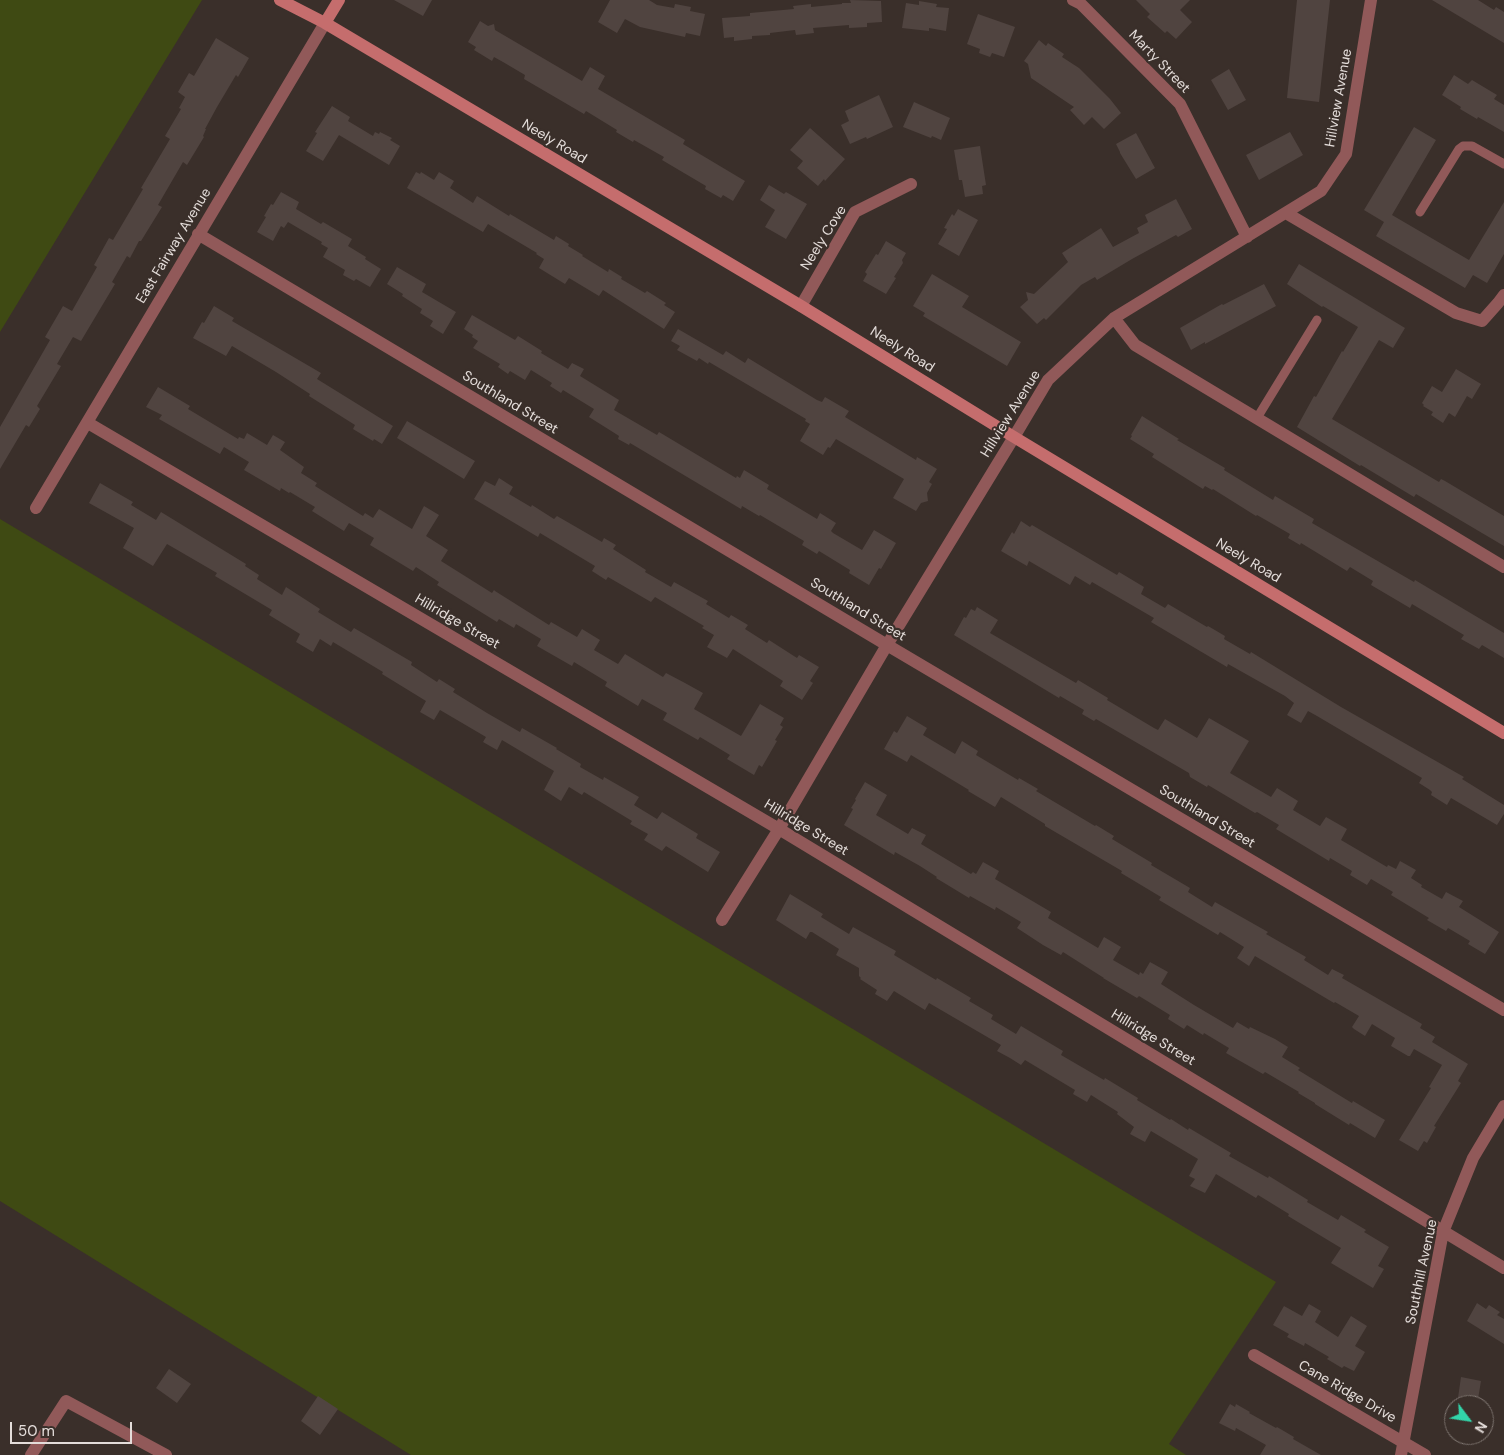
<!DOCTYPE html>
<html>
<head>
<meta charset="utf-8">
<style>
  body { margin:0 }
  #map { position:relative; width:1504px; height:1455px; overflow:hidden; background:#3a2f2a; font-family:"DM Sans",sans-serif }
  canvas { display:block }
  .north { position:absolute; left:1444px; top:1395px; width:50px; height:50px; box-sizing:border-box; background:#3a2f2a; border:1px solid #7e7570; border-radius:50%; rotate:121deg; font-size:14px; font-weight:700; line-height:20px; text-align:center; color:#e4ddda }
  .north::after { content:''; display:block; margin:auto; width:18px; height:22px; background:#32d4a9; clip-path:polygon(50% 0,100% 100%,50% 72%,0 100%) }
  .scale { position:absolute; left:10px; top:1422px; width:122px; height:22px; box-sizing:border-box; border:2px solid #e4ddda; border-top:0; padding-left:6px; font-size:15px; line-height:18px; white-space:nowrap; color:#e4ddda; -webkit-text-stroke:4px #3a2f2a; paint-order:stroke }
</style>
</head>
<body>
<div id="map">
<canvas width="1504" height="1455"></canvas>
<div class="north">N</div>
<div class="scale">50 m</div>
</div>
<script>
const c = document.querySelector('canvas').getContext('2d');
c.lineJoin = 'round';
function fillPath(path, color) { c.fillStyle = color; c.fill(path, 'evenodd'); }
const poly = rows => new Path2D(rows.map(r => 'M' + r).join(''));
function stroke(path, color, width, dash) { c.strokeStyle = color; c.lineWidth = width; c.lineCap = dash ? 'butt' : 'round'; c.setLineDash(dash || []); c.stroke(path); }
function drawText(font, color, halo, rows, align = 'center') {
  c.font = font + ' "DM Sans",sans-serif'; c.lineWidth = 4.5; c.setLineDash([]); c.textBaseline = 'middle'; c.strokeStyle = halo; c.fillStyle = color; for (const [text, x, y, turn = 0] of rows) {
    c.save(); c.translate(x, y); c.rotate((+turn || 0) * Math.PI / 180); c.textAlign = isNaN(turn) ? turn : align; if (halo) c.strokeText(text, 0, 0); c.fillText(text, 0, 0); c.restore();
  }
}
const green = poly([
  [0,0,202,0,0,332],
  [0,519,1276,1282,1169,1444,1186,1455,411,1455,0,1201]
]);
const building = poly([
  [394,0,432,0,423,16],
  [610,0,649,0,657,5,674,8,675,4,691,7,690,11,705,14,700,36,686,33,685,37,640,27,625,19,617,33,598,22],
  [850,0,881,1,882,22,867,23,867,27,849,28,849,25,813,28,814,33,796,35,795,30,770,33,770,35,752,36,752,39,734,41,734,37,724,38,722,18,750,16,750,13,794,9,793,6,811,4,811,7,842,4,842,3,851,3],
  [1136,0,1190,0,1180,10,1192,22,1176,39,1167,31,1165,33,1147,17,1150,14],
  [1297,0,1330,0,1319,102,1287,98],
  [1432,0,1478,0,1494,10,1496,7,1504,12,1504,43],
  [919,1,937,4,936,7,949,8,946,31,929,28,929,31,902,28,906,3,919,5],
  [978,14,1015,27,1004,57,992,53,990,57,979,53,980,49,967,44],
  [480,21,488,26,494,24,495,30,582,81,590,67,605,76,598,89,685,140,683,144,745,181,733,201,723,195,721,198,705,189,706,186,662,160,664,157,634,140,633,142,616,132,617,130,586,111,584,114,524,79,525,75,503,62,494,57,492,61,474,50,476,47,468,42],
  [216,38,249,58,238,77,236,75,217,107,205,129,206,129,203,136,204,137,187,165,183,162,158,205,162,207,141,241,139,241,130,258,127,256,112,282,115,284,81,341,73,337,57,364,61,366,37,406,40,409,29,427,26,425,0,469,0,427,50,340,45,337,63,306,72,311,97,267,94,265,109,238,113,240,143,189,141,188,170,139,165,136,181,109,179,108,185,97,178,92,189,73,194,76],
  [1039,40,1046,46,1048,43,1064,54,1062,57,1079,68,1110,99,1121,113,1104,129,1092,117,1084,125,1070,110,1074,107,1031,78,1028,64,1024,61],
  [1229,69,1246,100,1228,110,1211,80],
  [1454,75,1468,84,1472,80,1497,95,1494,99,1504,105,1504,132,1478,117,1477,119,1460,109,1461,107,1442,95],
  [879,95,893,127,867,139,866,137,850,144,841,125,849,121,845,111],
  [914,102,950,118,941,140,932,136,931,138,903,127],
  [332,106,350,117,348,121,373,136,375,132,379,134,380,132,392,138,390,140,400,146,389,165,339,135,323,161,306,151,317,133,315,132],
  [1414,127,1436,140,1392,215,1469,260,1504,202,1504,254,1487,283,1473,275,1465,288,1376,236,1384,222,1364,210],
  [810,128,845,159,825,181,824,179,818,186,797,168,803,161,790,150],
  [1290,132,1303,155,1259,180,1246,155],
  [1136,133,1155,168,1136,179,1120,153,1120,152,1116,144],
  [980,146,986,185,982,186,983,194,965,197,962,180,959,180,954,150],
  [416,172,420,174,421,172,434,180,439,172,454,181,450,188,473,203,477,196,509,216,510,214,554,240,556,236,569,244,568,246,583,255,582,256,608,272,609,269,622,277,621,279,645,293,647,291,666,303,664,305,675,312,664,329,603,290,599,296,569,278,565,284,539,268,544,259,536,254,537,253,488,224,483,232,407,188],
  [769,185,784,194,786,192,807,204,786,239,765,227,775,210,760,200],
  [281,192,299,202,296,209,321,224,323,222,352,239,348,246,366,257,365,259,381,269,370,287,356,279,354,281,343,275,345,270,323,257,328,248,321,244,322,242,288,222,284,228,281,226,273,241,257,232,266,217,264,216,271,204,273,205],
  [1176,199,1192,229,1178,237,1176,235,1132,259,1097,280,1095,277,1081,285,1046,320,1044,318,1037,324,1020,307,1028,300,1026,292,1034,294,1068,262,1062,253,1101,228,1113,247,1139,233,1137,228,1148,222,1145,215],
  [958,209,978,220,959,256,938,244,947,229,944,228,952,214,954,216],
  [886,241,906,253,902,260,903,263,894,277,896,278,886,294,863,281,867,274,865,272,876,254,878,255],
  [1299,264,1405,328,1393,348,1379,340,1332,419,1439,482,1441,479,1445,481,1504,516,1504,546,1416,494,1414,497,1361,465,1360,466,1297,427,1314,396,1316,397,1342,351,1343,352,1358,327,1323,306,1322,307,1287,284],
  [397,267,426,284,422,292,456,312,443,334,430,326,433,321,420,313,422,309,402,296,403,294,387,284],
  [932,274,969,296,962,307,1021,342,1007,366,923,316,925,313,913,306],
  [1264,284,1276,306,1205,344,1205,342,1191,350,1180,328,1222,304,1223,305],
  [214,306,234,318,232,321,321,373,317,379,393,426,382,444,374,439,373,441,353,429,355,425,309,396,310,394,276,372,232,346,226,356,193,338,202,322,204,323],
  [472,315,515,340,518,336,542,351,541,353,568,369,572,363,584,369,580,376,619,400,614,410,657,435,659,432,736,478,737,476,740,478,744,470,769,485,767,489,817,519,820,513,836,523,831,531,833,533,862,550,874,530,896,543,881,569,879,568,869,585,849,573,850,570,819,551,817,554,802,545,804,541,760,515,759,516,742,506,741,509,630,443,629,445,618,439,619,436,616,434,589,417,594,409,563,390,561,393,550,386,552,383,531,370,525,380,510,371,508,374,498,367,500,364,473,348,478,341,472,337,473,335,464,329],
  [678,329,723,355,726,351,745,363,748,358,817,400,822,402,825,397,849,411,845,417,916,460,917,457,937,469,929,482,932,484,927,493,928,501,921,503,916,511,893,498,904,479,836,439,830,448,828,447,823,455,800,441,810,424,805,421,806,419,709,362,708,364,699,358,697,361,677,350,680,346,671,341],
  [1456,369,1481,384,1472,399,1467,396,1455,417,1449,413,1443,423,1431,415,1433,412,1423,406,1424,405,1422,403,1432,386,1442,392],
  [158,387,190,406,188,409,238,439,239,437,244,439,247,433,267,445,273,435,285,442,280,450,304,467,301,473,317,483,315,486,363,516,365,513,373,518,379,509,412,529,424,506,439,515,426,536,448,550,441,561,492,593,494,590,495,591,549,625,551,622,577,637,582,629,600,640,594,650,618,664,625,654,663,677,666,673,685,683,703,693,694,709,741,736,760,704,784,718,780,725,783,727,775,740,777,741,762,767,759,765,754,775,727,759,730,755,700,737,698,740,663,720,667,713,642,699,638,706,605,686,607,682,574,662,572,666,537,646,541,639,516,624,514,628,499,619,497,622,437,585,439,582,416,567,413,571,370,545,374,538,349,523,344,531,312,511,315,507,290,492,289,493,281,488,280,491,244,470,249,462,224,447,220,454,159,419,162,415,146,407],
  [1142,416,1179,439,1177,440,1225,468,1224,470,1273,500,1275,496,1314,519,1312,523,1414,582,1415,580,1504,633,1504,658,1482,645,1479,649,1461,639,1464,635,1412,604,1410,608,1371,585,1373,581,1350,567,1347,571,1301,543,1300,545,1288,538,1290,534,1257,515,1256,516,1213,489,1212,490,1205,486,1203,489,1152,457,1154,454,1130,439,1132,436,1131,435],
  [407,421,475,461,464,479,397,438],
  [499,478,513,487,509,494,531,507,532,505,554,519,557,516,602,542,604,538,616,545,613,549,646,570,645,572,671,587,674,582,708,601,706,604,729,618,731,615,748,625,745,629,767,643,769,640,797,658,799,655,819,667,810,681,813,683,802,700,780,686,783,681,733,649,727,658,707,647,714,635,702,628,704,626,655,597,651,602,608,577,606,580,592,571,595,566,540,533,538,537,474,499,485,481,495,486],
  [100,483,133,502,131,505,156,520,161,512,246,564,245,566,259,575,257,579,282,595,286,587,320,609,318,612,351,632,354,628,412,662,411,665,437,682,439,679,455,689,453,692,487,713,520,732,522,728,557,748,556,749,581,764,580,767,603,780,604,777,639,797,634,805,657,819,662,812,698,834,696,838,720,852,708,872,666,846,662,851,644,840,648,834,630,824,632,821,584,792,582,795,569,787,561,801,544,790,554,771,502,740,497,750,483,742,486,737,440,710,434,720,420,712,426,701,382,674,383,672,333,642,331,646,320,639,313,652,296,642,300,634,269,615,272,610,215,576,217,573,167,544,153,566,123,548,134,528,89,503],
  [1021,521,1030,527,1032,525,1117,575,1119,572,1144,587,1141,594,1165,608,1168,604,1207,627,1208,626,1225,636,1224,639,1250,654,1251,652,1341,707,1464,777,1462,779,1504,805,1504,814,1497,825,1451,798,1447,805,1431,795,1432,792,1430,790,1419,783,1422,778,1317,716,1308,711,1301,723,1287,715,1294,703,1285,696,1228,664,1227,667,1151,622,1154,618,1092,582,1090,585,1075,576,1070,585,1029,561,1027,566,1001,551,1012,532,1014,534],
  [977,607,998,620,990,633,1076,683,1078,680,1108,698,1107,700,1154,728,1158,730,1165,719,1197,738,1209,718,1249,741,1230,773,1271,797,1277,788,1298,801,1293,810,1320,826,1326,817,1347,829,1341,840,1387,867,1388,865,1396,869,1400,861,1416,870,1411,878,1422,885,1421,887,1442,899,1446,892,1463,901,1459,907,1499,932,1485,954,1468,944,1470,941,1448,928,1446,931,1427,920,1429,918,1391,895,1393,892,1371,879,1367,885,1350,875,1352,871,1330,858,1329,861,1276,829,1279,825,1257,812,1255,813,1208,785,1207,787,1190,777,1189,773,1096,719,1094,721,1082,714,1084,710,1060,696,1059,698,954,635,964,617,966,618,971,609,975,611],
  [907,716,927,728,923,735,955,754,962,741,978,751,976,755,1018,780,1019,778,1038,789,1036,791,1095,826,1096,825,1114,836,1112,839,1152,863,1151,865,1190,888,1188,892,1212,907,1215,902,1268,932,1266,934,1306,957,1304,960,1328,975,1332,969,1344,975,1342,978,1422,1024,1420,1028,1435,1037,1432,1042,1468,1064,1458,1081,1461,1083,1434,1126,1436,1127,1427,1143,1424,1141,1418,1151,1399,1140,1431,1088,1429,1087,1442,1065,1414,1049,1410,1056,1408,1056,1391,1046,1395,1038,1372,1024,1365,1036,1354,1029,1352,1027,1359,1016,1335,1002,1334,1003,1255,956,1249,966,1237,958,1244,947,1220,932,1218,935,1159,900,1161,897,1121,873,1122,871,1045,826,1045,824,1001,797,995,807,968,791,969,790,911,755,907,762,884,749,894,731,897,733],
  [865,782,887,795,876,815,908,834,912,828,926,835,921,844,971,874,973,872,976,874,983,862,999,871,995,879,1051,912,1048,918,1098,948,1104,937,1121,947,1113,960,1139,975,1140,972,1143,974,1150,962,1168,972,1161,984,1194,1005,1233,1028,1237,1022,1249,1029,1250,1027,1275,1039,1288,1047,1282,1057,1300,1068,1298,1070,1352,1103,1353,1101,1385,1120,1375,1138,1350,1123,1349,1125,1315,1104,1315,1103,1298,1093,1299,1092,1265,1072,1263,1074,1226,1053,1229,1048,1204,1033,1203,1035,1187,1025,1184,1029,1168,1019,1170,1015,1139,996,1137,998,1103,978,1104,978,1063,952,1061,955,1043,945,1017,928,1021,922,996,907,995,910,970,896,969,898,936,878,937,877,920,866,895,852,894,855,844,825,853,809,851,808,856,800,855,799],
  [790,894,823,914,821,917,849,934,853,927,896,951,894,955,936,980,937,978,971,998,969,1001,993,1015,991,1019,1016,1034,1021,1026,1063,1051,1061,1055,1104,1080,1105,1078,1138,1098,1137,1100,1170,1120,1171,1119,1188,1130,1189,1128,1231,1153,1229,1156,1268,1178,1269,1176,1308,1200,1307,1202,1338,1220,1341,1215,1366,1230,1364,1232,1389,1247,1378,1266,1384,1269,1373,1288,1331,1263,1341,1248,1288,1216,1289,1214,1258,1195,1256,1198,1216,1174,1205,1193,1190,1186,1195,1179,1189,1176,1198,1159,1151,1131,1145,1142,1130,1134,1134,1127,1117,1114,1118,1112,1091,1095,1087,1102,1073,1094,1075,1090,1025,1060,1021,1065,1010,1058,997,1051,1001,1045,929,1003,925,1010,894,991,887,1001,875,994,877,990,860,979,861,978,859,976,859,968,836,955,839,949,812,932,810,932,806,939,776,920],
  [1477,1303,1486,1309,1489,1305,1500,1312,1497,1315,1504,1319,1504,1344,1467,1321],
  [1309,1304,1321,1311,1315,1322,1338,1337,1351,1316,1367,1326,1355,1346,1365,1352,1354,1371,1344,1366,1342,1368,1327,1359,1329,1357,1305,1343,1304,1346,1287,1337,1289,1334,1273,1325,1284,1306,1302,1316],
  [169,1369,191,1384,177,1403,156,1388],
  [1461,1377,1481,1381,1477,1405,1457,1405],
  [318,1396,338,1409,320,1435,301,1421],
  [1230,1404,1235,1407,1236,1404,1250,1412,1249,1413,1276,1428,1277,1427,1294,1437,1293,1439,1321,1455,1260,1455,1266,1445,1236,1428,1235,1431,1219,1423]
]);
const lane = poly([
  [1420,212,1459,149,1463,146,1472,146,1504,164],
  [1257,418,1317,320]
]);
const street = poly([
  [1073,0,1081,4,1180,104,1247,237],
  [1286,213,1456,313,1482,321,1498,303,1504,295],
  [198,234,887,645,1504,1010],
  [801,306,855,212,911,184],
  [1114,318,1135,345,1504,567],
  [88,423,779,829,1504,1268],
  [36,508,325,23],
  [722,920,779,829,887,645,1014,437,1048,380,1114,318,1321,191,1346,154,1371,0],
  [1254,1355,1425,1455],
  [31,1455,66,1401,166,1455],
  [1401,1455,1443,1232,1473,1158,1504,1106]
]);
const secondary = poly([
  [280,0,325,23,801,306,1014,437,1504,733],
  [325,23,339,0]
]);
const streetNames = [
  ["Marty Street",1159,62,46],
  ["Hillview Avenue",1339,98,-80],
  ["Neely Road",554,142,31],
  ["Neely Cove",824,238,-58],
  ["East Fairway Avenue",174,246,-59],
  ["Neely Road",902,350,32],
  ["Southland Street",510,403,31],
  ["Hillview Avenue",1011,414,-58],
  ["Neely Road",1248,561,31],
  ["Southland Street",858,610,31],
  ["Hillridge Street",457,622,30],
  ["Southland Street",1207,817,31],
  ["Hillridge Street",806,828,31],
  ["Hillridge Street",1153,1038,31],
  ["Southhill Avenue",1422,1272,-78],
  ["Cane Ridge Drive",1347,1392,30]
];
fillPath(green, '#3f4a13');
fillPath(building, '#504440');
stroke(lane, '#915959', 9);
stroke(street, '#915959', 12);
stroke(secondary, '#c56d6d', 12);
drawText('14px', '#e4ddda', '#3a2f2a', streetNames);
</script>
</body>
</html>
